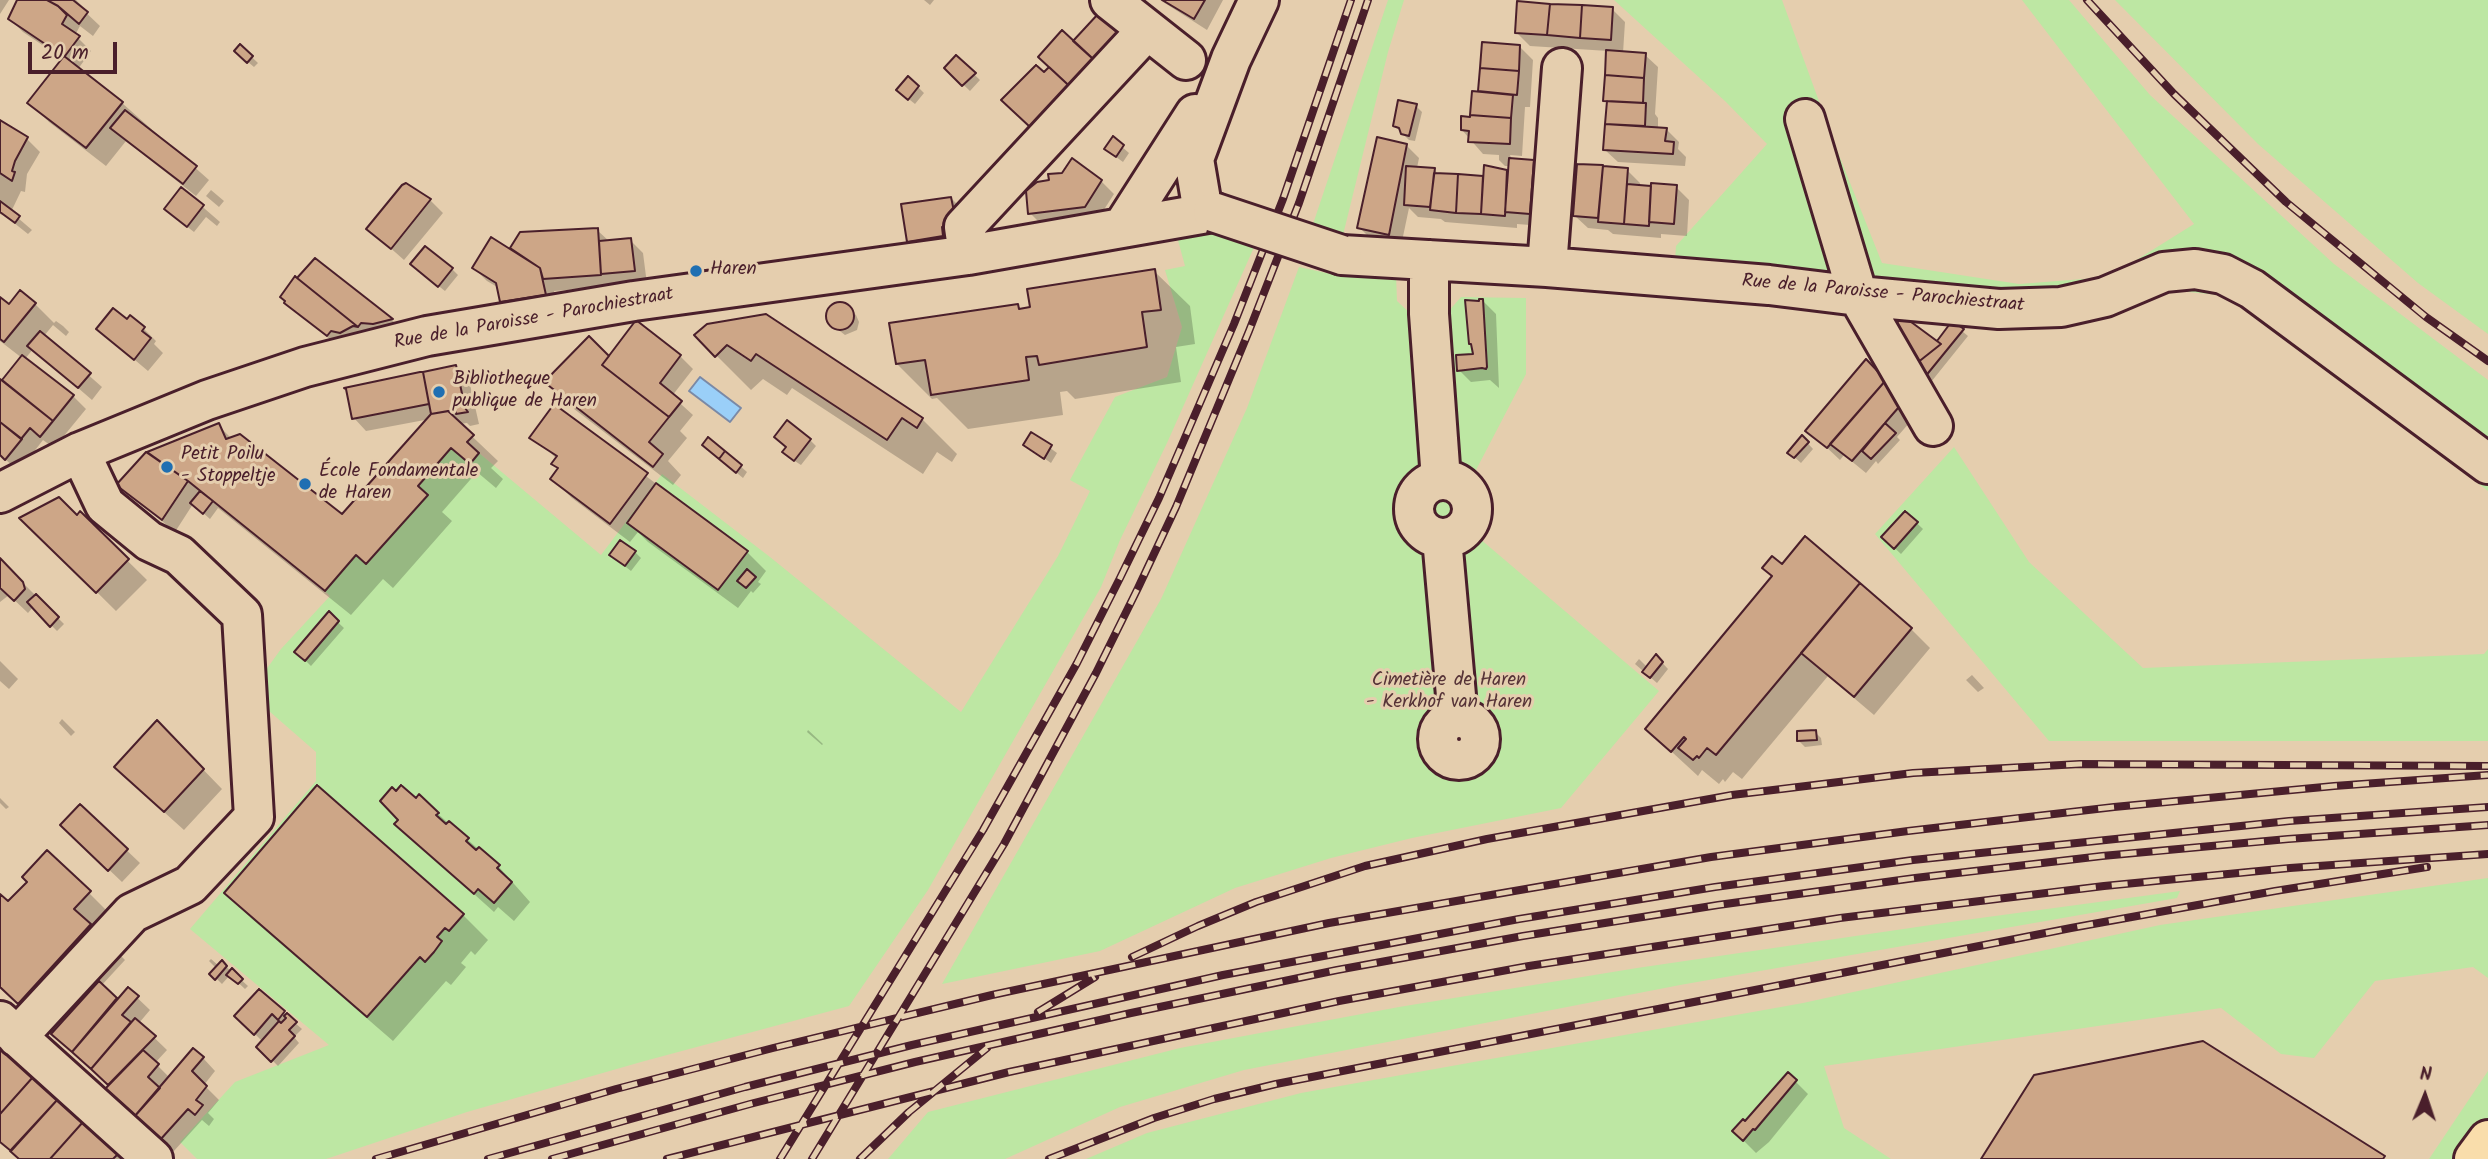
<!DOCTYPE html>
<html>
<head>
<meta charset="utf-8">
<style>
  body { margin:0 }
  #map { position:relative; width:2488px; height:1159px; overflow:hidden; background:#e5ceae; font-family:Kalam,sans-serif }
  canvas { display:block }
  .north { position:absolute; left:2390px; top:1061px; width:70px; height:70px; -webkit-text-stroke:5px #e5ceae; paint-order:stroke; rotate:2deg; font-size:19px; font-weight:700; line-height:28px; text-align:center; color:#4a1f2b }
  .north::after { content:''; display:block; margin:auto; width:24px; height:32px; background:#4a1f2b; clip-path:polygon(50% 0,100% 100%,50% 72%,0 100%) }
  .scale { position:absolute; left:28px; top:42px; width:89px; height:32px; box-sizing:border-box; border:4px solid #4a1f2b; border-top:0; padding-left:9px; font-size:21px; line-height:24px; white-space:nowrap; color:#4a1f2b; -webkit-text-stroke:5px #e5ceae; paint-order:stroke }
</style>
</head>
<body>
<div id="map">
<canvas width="2488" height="1159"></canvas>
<div class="north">N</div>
<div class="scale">20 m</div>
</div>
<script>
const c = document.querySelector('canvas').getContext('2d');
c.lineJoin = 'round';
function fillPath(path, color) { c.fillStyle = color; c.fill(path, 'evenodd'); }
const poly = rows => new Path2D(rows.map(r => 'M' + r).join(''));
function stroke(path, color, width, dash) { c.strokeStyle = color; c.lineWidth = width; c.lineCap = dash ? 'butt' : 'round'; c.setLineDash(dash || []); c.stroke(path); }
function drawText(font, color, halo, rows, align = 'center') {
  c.font = font + ' Kalam,sans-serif'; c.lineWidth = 6; c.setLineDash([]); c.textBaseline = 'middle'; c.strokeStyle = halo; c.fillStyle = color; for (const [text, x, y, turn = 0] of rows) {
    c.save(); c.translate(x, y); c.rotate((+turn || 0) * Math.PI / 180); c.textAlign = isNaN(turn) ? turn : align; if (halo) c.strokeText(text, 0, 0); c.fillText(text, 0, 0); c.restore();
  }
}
const green = poly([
  [1388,0,1404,0,1388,52,1343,235,1313,224],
  [1614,0,1782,0,1835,145,1882,263,2019,284,2109,277,2194,224,2022,0,2069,0,2150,95,2334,264,2488,380,2488,491,2230,296,2168,290,2118,310,1675,260,1676,246,1767,144,1726,102],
  [2115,0,2488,0,2488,334,2418,283,2258,144],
  [1208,227,1255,245,1167,443,1120,540,1101,587,928,890,849,1006,641,1062,467,1112,326,1159,197,1159,180,1142,235,1082,329,1045,190,929,316,781,316,752,261,704,260,678,281,649,330,596,325,591,356,555,367,564,427,495,418,486,451,448,469,464,479,453,601,555,662,474,770,557,961,712,1058,556,1090,491,1070,480,1115,397,1167,377,1182,327,1165,270,1185,266,1176,233],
  [1299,267,1331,274,1396,275,1397,301,1412,315,1447,313,1461,297,1526,298,1526,374,1476,470,1486,482,1492,500,1489,520,1479,538,1659,691,1561,808,1412,838,1331,858,1235,888,1100,951,942,984,1161,599,1247,408],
  [1954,447,2029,562,2143,668,2484,654,2488,649,2488,741,2049,741,1875,534],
  [2488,878,2488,978,2473,967,2375,981,2314,1058,2281,1054,2221,1008,1824,1066,1844,1128,1891,1159,1086,1159,1147,1133,1301,1093,1803,1003,2160,925],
  [2180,891,2177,898,1680,985,1244,1070,1120,1107,1005,1159,888,1159,928,1112,1180,1048,1399,1007,1637,968,1958,921],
  [2488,1071,2488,1159,2429,1159]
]);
const water = poly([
  [700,377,741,408,730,422,689,391,700,377]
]);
const shadow = poly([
  [0,0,9,0,0,14],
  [19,0,76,0,82,6,81,8,100,26,93,36,80,26,75,35,91,51,78,69,122,103,209,180,196,196,126,141,106,166,49,122,29,102,63,59,23,32,10,19],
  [924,0,934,0,930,5],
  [1160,0,1223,0,1207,30],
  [1612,9,1625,22,1623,53,1645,55,1658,67,1655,114,1658,118,1658,129,1666,129,1679,142,1678,149,1686,157,1685,166,1618,162,1605,150,1608,103,1605,100,1608,51,1530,46,1517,33],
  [1484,44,1520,47,1533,60,1530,107,1525,107,1522,156,1510,155,1512,160,1533,161,1546,174,1543,226,1517,224,1517,228,1445,222,1441,219,1418,217,1409,208,1401,246,1372,240,1359,227,1406,145,1419,158,1417,168,1434,169,1439,175,1485,178,1485,167,1510,172,1510,166,1505,166,1499,160,1499,155,1483,154,1462,130,1471,119,1480,93],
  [240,46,258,63,254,67,242,57],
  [956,57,980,80,970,91,946,68],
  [918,87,924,93,915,104,905,96],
  [1416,106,1422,112,1415,141,1409,140,1395,126],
  [0,122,27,139,40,152,27,174,25,192,21,191,11,212,32,230,28,234,4,215,0,214],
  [1017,139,1031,152,1017,167,1003,154],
  [1113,139,1129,153,1123,162,1112,154],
  [1579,166,1627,170,1640,183,1640,186,1676,187,1689,200,1687,236,1661,234,1661,238,1613,234,1608,230,1588,228,1575,216],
  [1101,181,1114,194,1098,219,1043,226,1030,213],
  [182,189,220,222,217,226,206,217,194,232,172,215],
  [211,190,224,201,219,207,206,196],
  [951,198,964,211,969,238,922,254,909,241],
  [430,200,443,213,404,260,369,229],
  [597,230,610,242,630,240,643,253,647,284,554,291,558,307,514,315,502,302,499,288,487,281,474,268,511,251,521,233],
  [315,260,392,320,404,332,340,347,299,315,286,303,298,280],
  [452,269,458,275,445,291,418,270],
  [1154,271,1190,306,1195,344,1176,347,1181,382,1075,399,1067,391,1060,392,1063,415,968,429,937,398,932,399,897,364,1017,306,1022,310],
  [0,299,9,307,35,304,54,323,56,321,63,326,69,332,66,336,53,325,44,336,102,387,92,400,33,349,25,359,73,396,86,409,54,448,43,440,19,471,0,455,0,382,22,358,0,341],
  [1483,301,1496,314,1499,388,1490,380,1471,382,1458,369,1474,356],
  [842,304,856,315,859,322,857,330,845,335,832,325,828,314,834,305],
  [128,322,143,328,156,341,154,344,163,353,148,371,98,329],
  [1952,323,1968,336,1927,387,1921,382,1937,343],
  [708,325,922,419,957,454,952,462,937,452,923,474,792,388,787,395,763,379,751,390,716,355],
  [680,356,693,369,672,396,693,415,680,431,687,438,668,461,681,475,673,485,565,402,546,382,609,359],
  [1866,362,1917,414,1897,437,1900,440,1878,464,1876,461,1866,473,1844,455,1840,460,1808,430],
  [456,367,469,380,479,424,470,426,467,423,459,424,498,461,491,468,503,479,496,488,477,472,442,512,452,521,393,588,383,579,351,615,218,508,210,519,193,504,175,532,119,485,147,453,218,425,232,439,343,516,430,419,366,431,354,418,348,389],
  [554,407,747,552,766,571,758,582,761,584,753,593,751,591,738,608,648,542,638,532,630,542,572,498,552,479,559,469,557,459,532,436],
  [1031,434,1057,453,1051,463,1025,445],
  [1802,437,1813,449,1801,463,1790,453],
  [709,439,747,472,743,478,710,451],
  [810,440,816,446,801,465,790,458],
  [1906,513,1923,529,1901,554,1883,537],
  [80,514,147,580,116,611,22,518,77,517],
  [635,552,641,558,631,571,617,560],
  [0,560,64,624,57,631,33,607,28,613,9,595,0,602],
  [1782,566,1911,629,1930,648,1874,715,1828,676,1742,779,1733,772,1725,782,1723,779,1719,784,1702,770,1698,776,1647,729],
  [329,614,344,628,311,666,297,652],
  [1656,656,1668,669,1657,683,1635,664,1639,659,1647,667],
  [0,661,18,679,9,689,0,681],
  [1972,675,1984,688,1978,692,1966,680],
  [62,719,75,732,71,736,59,723],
  [157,722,222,789,184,830,135,786],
  [808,730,823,744,822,745,807,732],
  [1815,732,1821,738,1822,745,1805,747,1799,741],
  [0,798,9,807,6,809,0,803],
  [80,806,140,863,122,882,62,825],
  [438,814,499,867,530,902,514,921,498,907,494,912,396,824],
  [226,892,463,915,488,940,475,955,471,951,461,963,466,967,451,985,446,981,393,1041,251,918],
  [89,893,124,928,109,944,125,960,101,986,118,1001,128,989,150,1010,139,1023,167,1050,155,1063,170,1078,203,1058,215,1071,204,1085,219,1100,208,1113,214,1119,209,1126,202,1120,173,1152,119,1102,110,1086,56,1036,54,1038,0,986,0,896,8,904],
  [211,959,219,966,222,963,248,986,245,989,230,975,222,984,212,974,217,969,209,961],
  [259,991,302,1029,294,1037,299,1043,278,1066,259,1047,263,1042,237,1016],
  [0,1041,31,1072,28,1075,121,1159,20,1159,8,1149,0,1141],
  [1795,1081,1808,1094,1769,1142,1756,1153,1734,1131]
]);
const building = poly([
  [17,0,47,0,58,6,67,15,62,24,80,36,65,56,60,54,8,19,17,0],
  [47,0,73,0,88,12,79,24,58,6,47,0],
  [1162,0,1205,0,1194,19,1162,0],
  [1517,1,1550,4,1547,35,1515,33,1517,1],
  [1550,4,1582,5,1580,38,1547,35,1550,4],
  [1582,5,1613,7,1611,40,1580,38,1582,5],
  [1098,14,1127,42,1103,68,1073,41,1098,14],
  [1062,30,1103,68,1078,94,1038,57,1062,30],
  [1482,42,1520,45,1519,71,1480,68,1482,42],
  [240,44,253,56,247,63,234,51,240,44],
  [1606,50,1646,53,1644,78,1605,75,1606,50],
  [956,55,976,73,962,86,944,68,956,55],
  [64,56,123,102,86,148,27,103,64,56],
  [1036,65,1044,72,1049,67,1078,94,1052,121,1043,112,1030,127,1001,100,1036,65],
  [1480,68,1519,71,1517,95,1478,91,1480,68],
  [1605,75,1644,78,1643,103,1603,101,1605,75],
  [908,76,919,86,908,100,896,90,908,76],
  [1472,91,1513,95,1511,118,1470,115,1472,91],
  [1398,100,1417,104,1409,136,1401,134,1399,128,1393,126,1398,100],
  [1607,101,1646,103,1645,126,1605,124,1607,101],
  [125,110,197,166,183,184,110,128,125,110],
  [1470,115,1511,118,1510,144,1468,142,1469,131,1461,130,1461,116,1470,117,1470,115],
  [0,120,28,137,15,161,12,171,15,172,12,181,0,173,0,120],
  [1605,124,1667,128,1665,141,1674,142,1673,154,1603,150,1605,124],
  [1113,136,1124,145,1116,157,1104,149,1113,136],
  [1377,137,1407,144,1389,235,1357,228,1377,137],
  [1072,158,1102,180,1085,207,1028,214,1026,191,1037,182,1049,180,1048,174,1062,173,1072,158],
  [1509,158,1534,160,1530,214,1505,212,1509,158],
  [1577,164,1603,165,1598,218,1573,216,1577,164],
  [1484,165,1507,170,1505,216,1481,214,1484,165],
  [1406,166,1435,168,1430,207,1404,205,1406,166],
  [1603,166,1628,168,1624,224,1598,222,1603,166],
  [1434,173,1458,174,1456,213,1430,210,1434,173],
  [1458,174,1483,176,1481,214,1456,213,1458,174],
  [406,183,431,199,391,249,366,229,402,185,406,183],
  [1651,183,1677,185,1674,224,1649,222,1651,183],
  [1627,184,1651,186,1649,226,1624,224,1627,184],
  [181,187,204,205,187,227,164,209,181,187],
  [951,197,957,226,942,227,943,236,907,242,901,204,951,197],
  [0,201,20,216,15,223,0,212,0,201],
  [598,228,601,275,543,279,540,268,510,248,520,232,598,228],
  [491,237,540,268,546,295,500,302,496,283,472,268,491,237],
  [631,238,635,271,601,274,599,241,631,238],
  [425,246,453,268,438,287,410,264,425,246],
  [315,258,393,319,373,324,361,323,358,327,297,278,315,258],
  [1155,269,1161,310,1142,312,1147,347,1039,365,1037,356,1026,357,1029,380,931,395,925,360,896,364,889,323,1018,304,1019,309,1030,307,1027,289,1155,269],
  [295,276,297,278,358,327,353,326,340,333,331,331,327,336,284,303,285,301,280,297,295,276],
  [20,290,36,303,4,342,0,339,0,297,9,304,20,290],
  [1479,299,1483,299,1487,367,1486,369,1482,368,1457,371,1456,355,1473,354,1471,344,1469,344,1465,300,1479,301,1479,299],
  '826 316a14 14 0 1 1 28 0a14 14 0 1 1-28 0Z',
  [113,308,127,319,130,315,145,327,142,331,151,338,134,360,96,329,113,308],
  [766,314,923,418,917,428,902,418,887,440,756,354,751,361,727,345,715,357,694,335,707,324,766,314],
  [1903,316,1941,344,1912,367,1893,327,1903,316],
  [636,320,681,355,660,383,682,401,669,417,602,365,636,320],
  [1952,321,1964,329,1920,383,1912,367,1941,344,1937,341,1952,321],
  [40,331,91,373,78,388,27,346,40,331],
  [589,336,609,356,602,365,669,417,649,442,663,454,653,467,544,382,589,336],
  [22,355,74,395,53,421,2,380,22,355],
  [1866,359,1886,380,1827,448,1805,431,1866,359],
  [456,365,465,408,468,412,456,414,455,410,431,414,423,372,456,365],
  [420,372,423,372,429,404,352,419,346,389,344,388,420,372],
  [0,379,53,421,40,437,30,428,21,439,0,422,0,379],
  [1886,380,1905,400,1852,461,1830,444,1886,380],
  [554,404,648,473,610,524,550,479,558,468,551,464,557,456,529,438,554,404],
  [448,411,474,435,467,442,479,453,470,464,451,448,418,486,428,495,366,564,356,555,325,591,188,481,147,452,219,423,226,439,240,434,342,514,431,414,448,411],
  [787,420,811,439,794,461,782,452,786,447,774,437,787,420],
  [0,422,22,439,5,460,0,455,0,422],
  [1885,423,1896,433,1871,459,1862,451,1885,423],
  [1031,432,1052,445,1044,459,1023,445,1031,432],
  [1802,435,1809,442,1794,458,1787,453,1802,435],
  [708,437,725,451,719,459,702,445,708,437],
  [725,451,742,465,736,473,719,459,725,451],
  [146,452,188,481,162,520,116,485,146,452],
  [656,483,748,551,718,590,627,523,656,483],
  [200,491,213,501,203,514,190,503,200,491],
  [59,497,77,515,80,511,129,559,96,593,19,518,59,497],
  [1905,511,1918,522,1894,549,1881,537,1905,511],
  [1805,536,1860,583,1716,755,1707,748,1699,758,1697,756,1693,760,1678,748,1686,739,1684,737,1671,752,1645,729,1772,576,1762,568,1772,556,1782,564,1805,536],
  [620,540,636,551,625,566,609,555,620,540],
  [0,558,23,582,25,589,14,601,0,588,0,558],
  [747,569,756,577,746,588,737,581,747,569],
  [1860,583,1912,628,1854,697,1801,653,1860,583],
  [36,594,59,617,50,627,27,602,36,594],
  [329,611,339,621,305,661,294,652,329,611],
  [1656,654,1663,662,1650,678,1642,672,1656,654],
  [157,720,204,769,164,812,114,767,157,720],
  [1816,730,1817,740,1797,741,1797,731,1816,730],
  [317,785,464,914,449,931,445,928,437,937,442,941,434,952,425,962,420,957,367,1017,224,893,317,785],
  [401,785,416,798,419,794,439,813,436,815,446,824,449,821,469,838,466,841,476,850,479,847,500,865,497,868,512,882,494,903,478,889,474,894,394,824,398,820,380,801,392,787,396,791,401,785],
  [80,804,128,849,108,871,60,825,80,804],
  [47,850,91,891,74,909,91,924,18,1004,0,987,0,894,8,901,27,882,22,877,47,850],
  [222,960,227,966,215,980,209,974,222,960],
  [232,968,243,979,238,984,226,975,232,968],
  [99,981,117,998,72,1052,51,1034,99,981],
  [128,987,139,996,122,1015,131,1022,91,1069,72,1052,128,987],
  [259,989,285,1011,278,1020,272,1014,254,1035,234,1016,259,989],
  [287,1013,297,1022,289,1030,295,1036,271,1062,256,1047,279,1021,281,1023,286,1018,284,1016,287,1013],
  [135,1018,156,1036,108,1085,91,1069,135,1018],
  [2203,1041,2385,1156,2383,1159,1981,1159,2034,1075,2203,1041],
  [0,1048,33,1077,0,1114,0,1048],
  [193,1048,204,1057,192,1071,207,1086,196,1100,203,1105,195,1115,188,1109,160,1140,134,1117,193,1048],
  [143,1050,159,1064,148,1077,160,1088,134,1117,104,1090,143,1050],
  [1788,1072,1797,1080,1755,1130,1753,1129,1743,1141,1732,1131,1743,1119,1745,1121,1788,1072],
  [33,1077,58,1099,11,1151,0,1142,0,1114,33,1077],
  [58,1099,83,1122,50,1159,19,1159,10,1151,58,1099],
  [83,1122,118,1154,113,1159,50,1159,83,1122]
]);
const minor = poly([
  [1110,0,1186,60],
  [1805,119,1858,296,1933,426],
  [1203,212,1194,159,1231,59,1259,0],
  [1122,228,1195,114],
  [968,255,964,227,1147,30],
  [1342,255,1547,267,1769,285,1858,296,1999,309,2061,307,2105,297,2164,272,2195,269,2223,274,2252,289,2488,464],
  [1429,260,1429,314,1441,480],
  [1547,267,1562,68],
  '1414 509a29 29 0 1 1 58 0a29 29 0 1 1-58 0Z',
  [0,493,80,452,207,400,305,367,427,336,634,301,968,255,1213,212],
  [1442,538,1458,718],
  '1438 739a21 21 0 1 1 42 0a21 21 0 1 1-42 0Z',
  [0,1021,153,1159],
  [17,1037,132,913,190,885,254,817,242,615,179,555,149,541,105,505,80,452]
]);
const major = poly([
  [2474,1159,2488,1140]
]);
const rail = poly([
  [2087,0,2174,94,2286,202,2426,317,2488,361],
  [1132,957,1198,926,1256,902,1365,866,1487,839,1732,795,1913,773,2080,764,2488,766],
  [1038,1012,1095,977],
  [376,1159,616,1089,773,1048,992,995,1329,923,1711,857,1908,831,2114,807,2334,786,2488,775],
  [488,1159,745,1087,912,1045,1223,975,1519,919,1715,887,1913,860,2289,821,2488,807],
  [552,1159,750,1104,915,1062,1131,1013,1337,970,1523,936,1718,905,1915,878,2102,856,2288,839,2488,825],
  [667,1159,1009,1072,1339,1001,1529,966,1840,918,2104,886,2290,868,2488,854],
  [780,1159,983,830,1077,663,1120,578,1159,498,1234,324,1283,199,1351,0],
  [812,1159,1004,844,1096,673,1138,588,1176,507,1249,331,1299,203,1368,0],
  [860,1159,909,1112,987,1048],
  [1049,1159,1154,1118,1214,1099,1276,1084,2071,928,2275,891,2427,867]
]);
const minorBridge = poly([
  [1213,212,1342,255]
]);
const markers = [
  [696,271,7,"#1f6fb2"],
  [439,392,7,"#1f6fb2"],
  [167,467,7,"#1f6fb2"],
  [305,484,7,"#1f6fb2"]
];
const poiNames = [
  ["Haren",710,271],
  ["Bibliotheque",453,381],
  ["publique de Haren",453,403],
  ["Petit Poilu",181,456],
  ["- Stoppeltje",181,478],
  ["École Fondamentale",319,473],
  ["de Haren",319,495]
];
const streetNames = [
  ["Rue de la Paroisse - Parochiestraat",1883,295,5],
  ["Rue de la Paroisse - Parochiestraat",534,320,-10]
];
const parkNames = [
  ["Cimetière de Haren",1449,682],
  ["- Kerkhof van Haren",1449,704]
];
fillPath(green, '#bde7a3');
fillPath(water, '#9acff8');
stroke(water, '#7a89a6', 2);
fillPath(shadow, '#0003');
fillPath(building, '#cda687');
stroke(building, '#4a1f2b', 2);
stroke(minor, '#4a1f2b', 44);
stroke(major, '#4a1f2b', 44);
stroke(minor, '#e5ceae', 38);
stroke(major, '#f9ddab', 38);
stroke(rail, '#4a1f2b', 8);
stroke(rail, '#e5ceae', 5, [16]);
stroke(minorBridge, '#4a1f2b', 44, []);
stroke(minorBridge, '#e5ceae', 38);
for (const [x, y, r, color] of markers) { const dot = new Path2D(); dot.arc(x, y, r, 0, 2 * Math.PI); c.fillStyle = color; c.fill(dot); stroke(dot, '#e5ceae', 2.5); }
drawText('19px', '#4a1f2b', '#e5ceae', poiNames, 'left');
drawText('19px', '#4a1f2b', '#e5ceae', streetNames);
drawText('19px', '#563337', '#e5ceae', parkNames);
</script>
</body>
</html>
